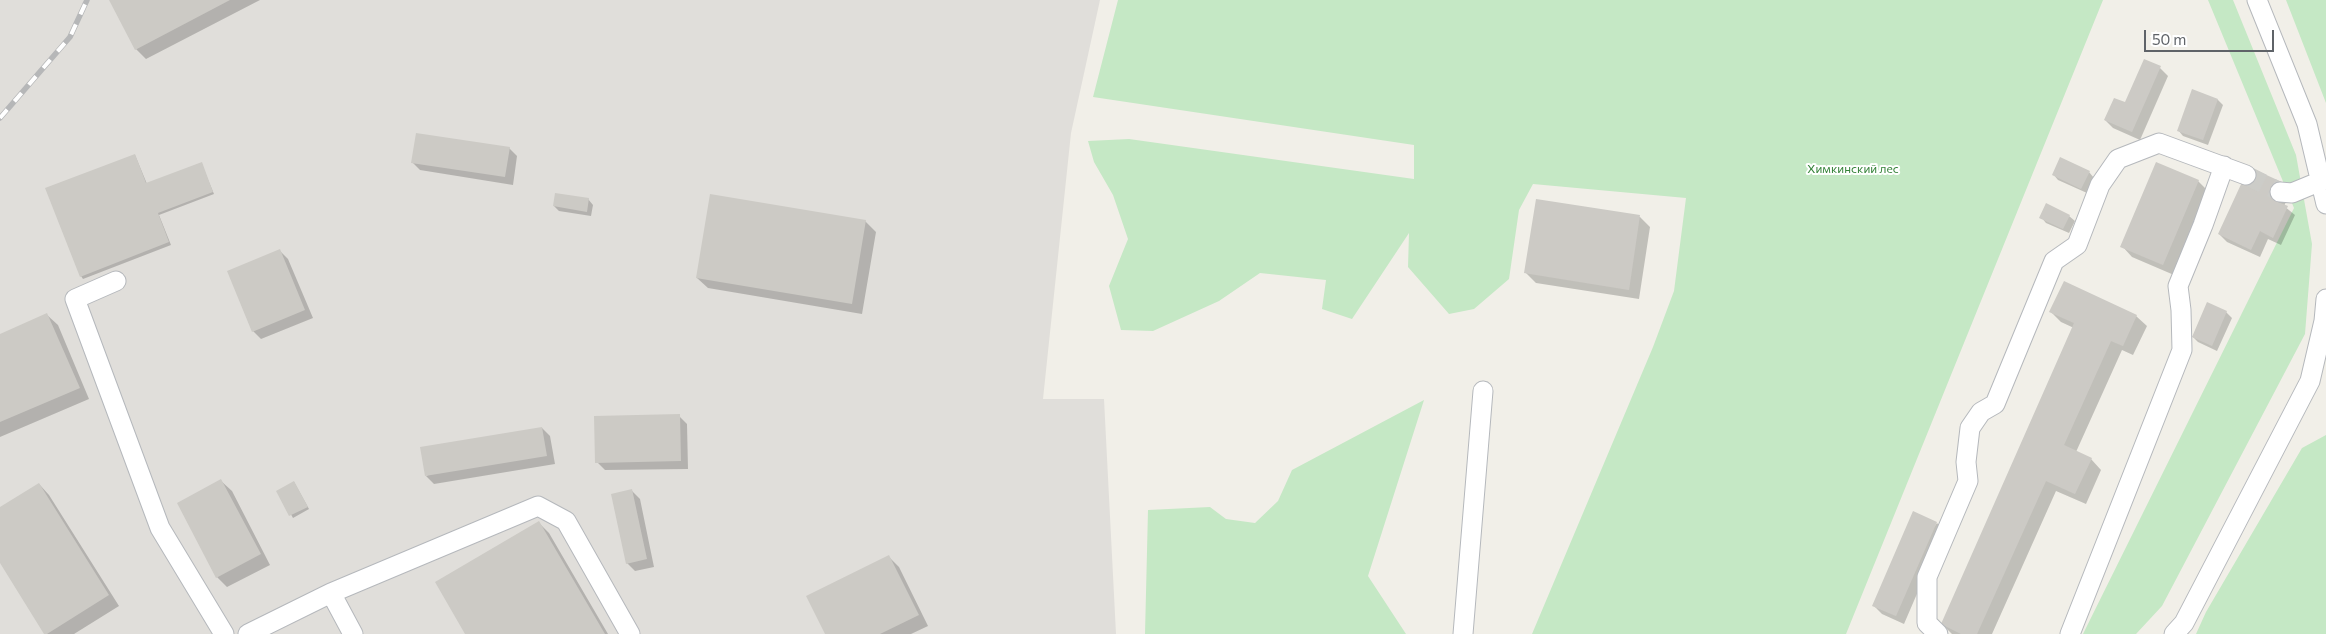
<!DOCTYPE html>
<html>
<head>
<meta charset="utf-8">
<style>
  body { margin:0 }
  #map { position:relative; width:2326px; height:634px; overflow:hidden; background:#f1efe8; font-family:Commissioner,sans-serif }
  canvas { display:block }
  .scale { position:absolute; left:2144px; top:30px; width:130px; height:22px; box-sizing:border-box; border:2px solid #5f6368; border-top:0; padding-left:6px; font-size:15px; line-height:18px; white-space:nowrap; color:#5f6368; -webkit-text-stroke:4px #fff; paint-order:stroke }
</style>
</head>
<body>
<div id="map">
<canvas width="2326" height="634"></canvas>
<div class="scale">50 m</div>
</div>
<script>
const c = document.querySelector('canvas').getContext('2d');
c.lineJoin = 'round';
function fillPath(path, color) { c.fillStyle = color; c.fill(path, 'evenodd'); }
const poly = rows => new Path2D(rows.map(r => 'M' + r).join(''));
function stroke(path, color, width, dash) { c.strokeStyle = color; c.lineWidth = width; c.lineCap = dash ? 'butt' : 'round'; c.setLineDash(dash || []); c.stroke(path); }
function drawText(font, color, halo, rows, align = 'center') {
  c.font = font + ' Commissioner,sans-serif'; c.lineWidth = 4; c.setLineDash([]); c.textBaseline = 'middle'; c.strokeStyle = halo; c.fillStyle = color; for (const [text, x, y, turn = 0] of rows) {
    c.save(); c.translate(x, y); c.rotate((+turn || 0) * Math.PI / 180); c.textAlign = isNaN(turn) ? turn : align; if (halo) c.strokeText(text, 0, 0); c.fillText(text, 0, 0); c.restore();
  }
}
const industrial = poly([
  [0,0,1100,0,1071,133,1043,399,1104,399,1116,634,0,634]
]);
const green = poly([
  [1118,0,2103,0,1846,634,1532,634,1653,347,1674,291,1686,198,1533,184,1519,210,1509,279,1474,309,1449,314,1408,267,1409,233,1352,319,1322,309,1326,280,1260,273,1219,301,1153,331,1121,330,1109,286,1128,239,1113,195,1094,162,1088,141,1129,139,1414,179,1414,145,1093,97],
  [2208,0,2233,0,2296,155,2312,244,2305,334,2162,606,2136,634,2083,634,2294,208],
  [2286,0,2326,0,2326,103],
  [1424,400,1368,576,1406,634,1145,634,1148,510,1210,507,1226,519,1255,523,1278,501,1292,470],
  [2326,435,2326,634,2196,634,2206,612,2302,448]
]);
const shadow = poly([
  [110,0,260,0,146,59,136,49],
  [2145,61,2160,68,2168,76,2140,140,2113,128,2105,120,2125,104],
  [2193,91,2218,100,2223,105,2208,145,2183,136,2178,130],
  [509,148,517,156,513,185,420,170,412,162],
  [135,155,147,184,201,163,214,194,159,215,171,245,83,279,81,276],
  [2250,169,2291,192,2284,206,2295,215,2281,245,2268,239,2260,257,2227,242,2219,234],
  [2089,172,2094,178,2087,193,2058,180,2053,174],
  [2198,181,2209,192,2174,275,2132,257,2122,246],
  [588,199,593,205,591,216,559,211,554,206],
  [1537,200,1640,217,1650,227,1639,299,1536,283,1525,272],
  [2069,216,2075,221,2069,233,2046,223,2041,217],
  [865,221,876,232,862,314,708,288,697,278],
  [280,251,288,259,313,318,261,339,253,331],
  [2051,312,2136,316,2147,326,2133,355,2122,350,2076,452,2091,459,2101,470,2086,504,2056,491,1992,634,1952,634,1942,624,2074,328,2061,322],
  [2226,312,2232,318,2217,351,2198,342,2193,337],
  [47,315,58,325,89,399,0,437,0,335],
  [679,416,687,424,688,469,605,470,597,462],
  [542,428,550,436,555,464,434,484,426,476],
  [221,481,232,491,270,565,227,587,217,577],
  [294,482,309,509,293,518,278,491],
  [39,484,49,495,119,606,74,634,46,634,0,561,0,508],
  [632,491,640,499,654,567,635,571,627,563],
  [539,523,549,533,608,634,467,634],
  [1937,523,1944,531,1904,624,1882,614,1874,606],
  [889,557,899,567,928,626,911,634,826,634]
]);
const building = poly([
  [109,0,230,0,135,50],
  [2144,59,2161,66,2132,132,2104,120,2114,98,2125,102],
  [2192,89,2218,99,2203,140,2177,131],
  [416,133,510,147,505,177,411,163],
  [135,154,146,183,202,162,213,192,158,213,169,242,80,277,45,188],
  [2060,157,2090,171,2081,189,2052,175],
  [2156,162,2199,180,2163,265,2120,247],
  [2249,167,2284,183,2275,201,2288,206,2273,238,2260,231,2251,250,2218,234],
  [555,193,589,198,587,212,553,206],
  [710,194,866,220,852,304,696,278],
  [1536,199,1640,215,1629,290,1524,273],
  [2046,203,2070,215,2063,229,2039,218],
  [280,249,305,310,252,332,227,271],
  [2064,281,2137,315,2123,346,2111,341,2064,445,2092,458,2075,494,2046,481,1977,634,1961,634,1941,624,2074,323,2049,312],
  [2207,302,2227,311,2212,346,2192,337],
  [47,313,80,388,0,422,0,334],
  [680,414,681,461,595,463,594,416],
  [542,427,547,456,425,476,420,447],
  [221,479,261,554,216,578,177,503],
  [294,481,308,507,289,516,276,491],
  [39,483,109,595,47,634,44,634,0,563,0,507],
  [632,489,647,559,626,564,611,494],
  [1913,511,1937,522,1896,616,1872,606],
  [539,521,605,634,465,634,435,582],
  [889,555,919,615,880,634,825,634,806,596]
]);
const minorTunnel = poly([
  [2246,175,2280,192]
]);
const minor = poly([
  [2257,0,2307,124,2326,204],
  [2280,192,2292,193,2321,181],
  [116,281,75,299,160,528,224,634],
  [331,593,353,634],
  [248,634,331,593,538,506,566,521,630,634],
  [1463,634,1483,391],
  [1938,634,1927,623,1927,577,1968,481,1966,462,1970,428,1981,412,1995,404,2054,261,2077,245,2100,185,2118,159,2159,143,2246,175],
  [2070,634,2182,350,2181,310,2178,286,2203,225,2224,166],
  [2174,634,2184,623,2310,381,2324,321,2326,299]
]);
const rail = poly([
  [0,118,70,37,87,0]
]);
const parkNames = [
  ["Химкинский лес",1853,169]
];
fillPath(industrial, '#e0deda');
fillPath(green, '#c5e8c5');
fillPath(shadow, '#0003');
fillPath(building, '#cccac5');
stroke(minorTunnel, '#ccccc8', 19, [19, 9]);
stroke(minor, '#b5b8bc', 21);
stroke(minor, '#fff', 19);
stroke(rail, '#b6b7b8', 5.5);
stroke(rail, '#fff', 4, [11]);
drawText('12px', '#348238', '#fff', parkNames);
</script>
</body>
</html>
